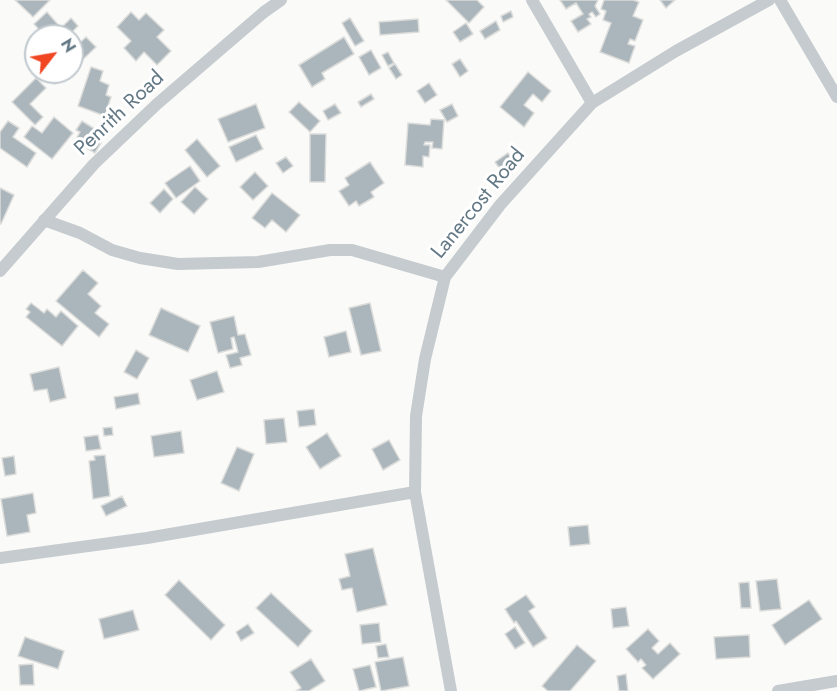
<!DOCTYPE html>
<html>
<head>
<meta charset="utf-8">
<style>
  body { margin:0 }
  #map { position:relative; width:837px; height:691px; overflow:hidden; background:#fafaf8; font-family:Jost,sans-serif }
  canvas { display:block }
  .north { position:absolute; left:24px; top:24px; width:60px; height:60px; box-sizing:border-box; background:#fff; border:2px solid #c1c9ce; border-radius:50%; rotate:59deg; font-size:16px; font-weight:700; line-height:24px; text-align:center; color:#637885 }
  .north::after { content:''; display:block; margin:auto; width:21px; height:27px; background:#f04622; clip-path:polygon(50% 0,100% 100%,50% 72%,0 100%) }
</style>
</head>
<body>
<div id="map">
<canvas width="837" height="691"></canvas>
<div class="north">N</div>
</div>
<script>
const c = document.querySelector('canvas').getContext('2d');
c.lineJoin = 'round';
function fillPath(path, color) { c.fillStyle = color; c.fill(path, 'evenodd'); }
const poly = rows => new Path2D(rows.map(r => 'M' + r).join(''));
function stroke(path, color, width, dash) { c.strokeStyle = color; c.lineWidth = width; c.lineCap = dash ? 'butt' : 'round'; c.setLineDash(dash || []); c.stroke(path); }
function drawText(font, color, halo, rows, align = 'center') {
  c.font = font + ' Jost,sans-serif'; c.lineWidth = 6; c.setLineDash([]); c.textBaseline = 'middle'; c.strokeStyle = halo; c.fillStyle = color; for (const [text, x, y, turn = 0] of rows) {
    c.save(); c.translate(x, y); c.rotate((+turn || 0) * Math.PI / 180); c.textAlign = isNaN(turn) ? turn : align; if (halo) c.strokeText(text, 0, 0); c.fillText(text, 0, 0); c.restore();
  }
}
const building = poly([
  [15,0,50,0,33,17,15,0],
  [446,0,477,0,484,7,469,23,446,0],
  [560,0,598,0,595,6,600,14,596,17,592,12,589,14,591,17,587,19,591,24,578,32,571,21,583,14,576,3,566,9,560,0],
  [604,0,633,0,639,2,633,16,643,20,635,41,630,39,628,44,635,46,629,63,600,52,611,23,603,20,606,11,601,9,604,0],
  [660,0,675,0,666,8,660,0],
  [511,11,513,17,503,22,501,16,511,11],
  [47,12,61,28,71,18,78,26,68,36,45,36,34,24,47,12],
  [131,12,139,20,146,13,164,30,157,37,171,51,157,65,144,52,136,61,124,48,131,41,117,27,131,12],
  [350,18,364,41,355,46,342,23,350,18],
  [418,19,419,32,380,35,379,22,418,19],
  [496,21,500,30,485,39,480,31,496,21],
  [466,23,473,34,460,42,453,32,466,23],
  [86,37,96,47,76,66,72,62,72,50,86,37],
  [344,37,354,54,322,73,325,79,312,87,299,65,344,37],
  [371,50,381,68,369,75,359,57,371,50],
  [388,52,394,63,388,66,382,55,388,52],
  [460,59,468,71,460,77,452,64,460,59],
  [395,64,402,75,396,79,389,68,395,64],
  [91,67,103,71,100,81,109,85,106,95,111,97,105,116,78,106,91,67],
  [55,72,68,72,55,84,49,77,55,72],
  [528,72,551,91,542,102,533,94,524,105,534,113,524,127,500,107,528,72],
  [36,78,46,88,30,104,43,117,35,125,12,102,36,78],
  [429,83,437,95,425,103,417,91,429,83],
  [371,94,374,99,361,107,358,102,371,94],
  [299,102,320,121,310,132,289,112,299,102],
  [256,104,265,128,228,142,218,119,256,104],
  [335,104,341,113,328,120,323,111,335,104],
  [452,104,458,116,447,122,440,110,452,104],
  [54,117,73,133,52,159,24,137,32,126,42,133,54,117],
  [431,119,444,120,442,149,432,148,433,142,425,142,424,145,430,145,429,157,423,156,423,167,405,165,408,123,430,125,431,119],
  [8,121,19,128,13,137,36,153,27,167,0,148,0,132,8,121],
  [82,121,98,131,94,136,102,141,95,153,75,141,80,132,76,130,82,121],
  [310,134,326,134,325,182,310,182,310,134],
  [256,135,263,149,236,162,229,147,256,135],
  [197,139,220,166,207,177,185,150,197,139],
  [508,153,516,164,503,173,495,162,508,153],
  [286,157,293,166,283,173,276,163,286,157],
  [370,162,384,183,371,192,374,197,359,206,356,201,349,206,339,191,349,185,345,178,370,162],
  [190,166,200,181,176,198,165,183,190,166],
  [255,172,268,186,253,200,240,187,255,172],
  [195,187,208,199,194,214,181,202,195,187],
  [0,188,14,195,1,224,0,224,0,188],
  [164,189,173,199,160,213,150,203,164,189],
  [272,193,300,215,286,232,272,220,265,228,252,218,272,193],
  [83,270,98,283,88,294,101,306,95,313,109,324,99,337,56,301,83,270],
  [31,303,44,313,47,309,56,317,61,311,78,326,62,346,26,317,30,312,26,309,31,303],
  [370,303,381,351,361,355,349,308,370,303],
  [161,308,200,326,188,352,149,335,161,308],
  [234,316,238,335,245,334,251,355,240,358,242,365,230,368,226,355,238,352,234,337,231,338,233,349,218,353,210,322,234,316],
  [346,331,351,352,329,357,324,337,346,331],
  [136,350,149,358,137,379,124,372,136,350],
  [59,367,66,398,50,402,47,389,34,391,30,374,59,367],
  [217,371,224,392,197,400,190,380,217,371],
  [138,393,140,404,116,409,114,397,138,393],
  [314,409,316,425,299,427,297,411,314,409],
  [284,418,287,442,266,444,264,420,284,418],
  [112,427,113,435,104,436,103,428,112,427],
  [181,431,184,453,154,457,151,436,181,431],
  [327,433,341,456,320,469,306,447,327,433],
  [98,435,101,449,86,451,84,437,98,435],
  [389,440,400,460,383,470,372,449,389,440],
  [237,447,254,454,239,491,221,483,237,447],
  [105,455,110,496,93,499,89,461,95,460,94,456,105,455],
  [14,456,16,474,5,476,2,458,14,456],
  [33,493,36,513,27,515,30,532,7,536,1,499,33,493],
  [122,496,127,506,106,516,101,506,122,496],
  [588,525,590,544,570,546,568,527,588,525],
  [373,548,387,605,357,612,352,588,342,590,339,579,350,576,345,554,373,548],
  [777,579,781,609,760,611,756,581,777,579],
  [179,580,225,625,211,640,165,595,179,580],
  [749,582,751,608,741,608,739,583,749,582],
  [271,593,312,631,298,647,256,608,271,593],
  [526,595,535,607,529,611,547,638,533,647,516,621,514,623,505,609,526,595],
  [809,600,822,619,785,645,772,625,809,600],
  [626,607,629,626,613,628,611,609,626,607],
  [133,610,139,630,104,639,99,619,133,610],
  [379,623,381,642,362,644,360,625,379,623],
  [248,624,254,633,241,641,236,632,248,624],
  [515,627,525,643,515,649,505,634,515,627],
  [648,629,659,641,652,648,658,654,670,643,680,654,653,679,642,668,646,665,641,659,638,662,626,649,648,629],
  [749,635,750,657,716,659,714,637,749,635],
  [25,637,64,651,58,669,18,656,25,637],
  [386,644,389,657,378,658,376,646,386,644],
  [577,645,596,661,570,691,548,691,542,686,577,645],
  [403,657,409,686,381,691,375,662,403,657],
  [311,659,325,681,309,691,296,691,301,688,290,672,311,659],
  [33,664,34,685,20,685,19,665,33,664],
  [370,665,376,687,359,691,353,669,370,665],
  [626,674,628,691,619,691,617,676,626,674]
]);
const minor = poly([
  [532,0,592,103],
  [780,0,837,97],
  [44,220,80,233,112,250,140,258,178,264,258,262,330,250,352,250,445,277],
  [0,271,94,164,157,104,264,12,281,0],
  [0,558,147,538,415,492],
  [451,691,415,492,416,416,425,359,445,277,500,205,592,103,676,51,769,0],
  [778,691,837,681]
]);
const streetNames = [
  ["Penrith Road",120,114,-43],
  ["Lanercost Road",479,204,-51]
];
fillPath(building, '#abb6bc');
stroke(building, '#dcdcda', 1.5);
stroke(minor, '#c5cbce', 12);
drawText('21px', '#637885', '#fff', streetNames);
</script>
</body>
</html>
